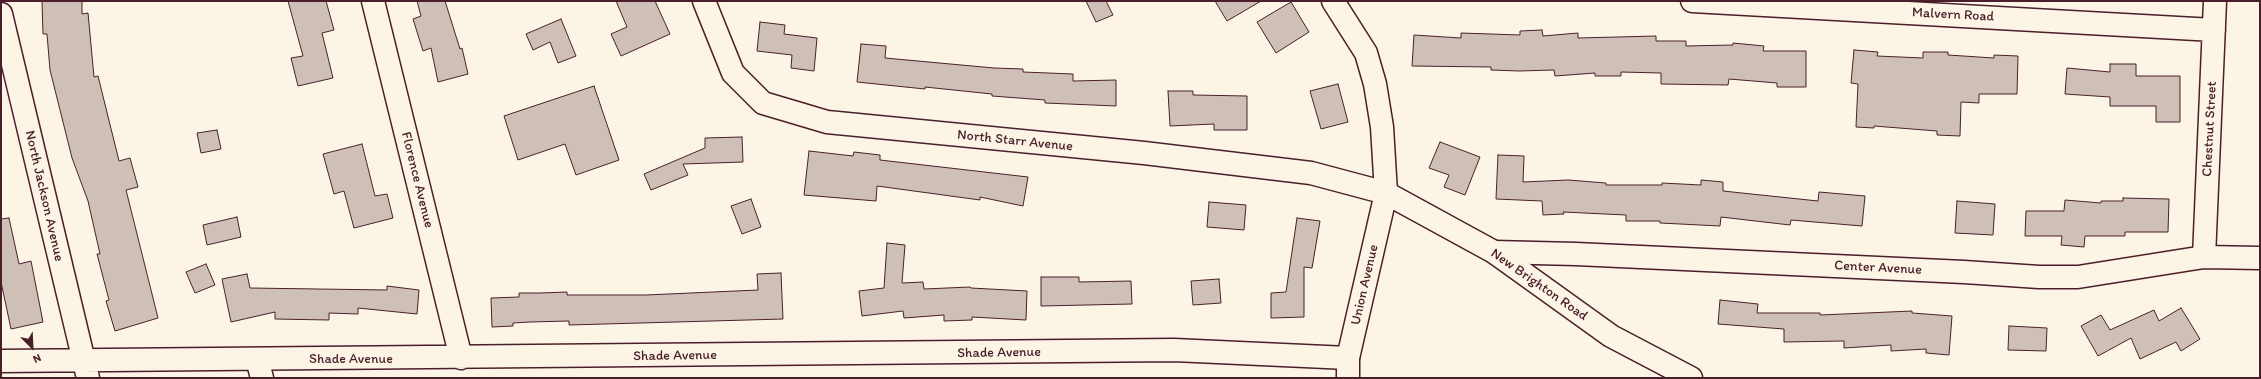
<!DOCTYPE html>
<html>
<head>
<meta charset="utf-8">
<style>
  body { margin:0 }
  #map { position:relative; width:2261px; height:379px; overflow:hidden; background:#fcf5e5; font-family:Itim,sans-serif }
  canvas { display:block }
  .frame { position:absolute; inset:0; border:2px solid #4a1f2b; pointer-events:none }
  .north { position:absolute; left:12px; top:327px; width:40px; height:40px; -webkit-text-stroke:3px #fcf5e5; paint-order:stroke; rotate:156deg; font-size:11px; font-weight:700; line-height:16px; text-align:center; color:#4a1f2b }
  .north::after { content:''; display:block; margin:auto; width:14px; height:18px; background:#4a1f2b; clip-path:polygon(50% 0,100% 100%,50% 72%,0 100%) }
</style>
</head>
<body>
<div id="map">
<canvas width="2261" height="379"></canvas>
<div class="frame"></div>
<div class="north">N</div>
</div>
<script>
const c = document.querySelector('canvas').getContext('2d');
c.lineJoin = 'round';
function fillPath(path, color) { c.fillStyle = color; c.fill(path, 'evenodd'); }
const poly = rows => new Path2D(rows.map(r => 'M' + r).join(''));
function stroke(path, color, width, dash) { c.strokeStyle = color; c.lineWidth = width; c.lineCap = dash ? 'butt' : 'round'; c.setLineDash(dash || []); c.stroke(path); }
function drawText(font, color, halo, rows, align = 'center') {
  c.font = font + ' Itim,sans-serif'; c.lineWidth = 3; c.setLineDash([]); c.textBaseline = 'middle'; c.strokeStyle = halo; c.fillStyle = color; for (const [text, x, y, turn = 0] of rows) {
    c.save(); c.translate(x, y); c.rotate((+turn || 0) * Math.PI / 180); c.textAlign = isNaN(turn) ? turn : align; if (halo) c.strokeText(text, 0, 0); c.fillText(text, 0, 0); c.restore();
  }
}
const building = poly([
  [42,1,82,1,82,14,88,13,94,77,98,76,119,161,130,158,138,187,126,190,158,318,115,331,106,301,109,300,97,254,100,254,88,201,72,158,50,70,47,34,43,34,42,1],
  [288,1,326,1,334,30,322,33,333,78,298,86,291,58,303,56,288,1],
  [417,1,445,1,460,49,462,48,468,74,438,82,431,48,423,51,413,19,421,16,417,1],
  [616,1,655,1,670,34,621,56,611,34,627,27,616,1],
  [1086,1,1106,1,1113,15,1096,22,1086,1],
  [1215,1,1261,1,1227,21,1215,1],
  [1291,2,1309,32,1276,53,1257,22,1291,2],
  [561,19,576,56,558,63,550,42,533,50,526,34,561,19],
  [760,22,785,25,784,34,817,38,814,71,791,68,792,55,757,51,760,22],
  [1542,30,1543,36,1578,33,1578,38,1656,36,1656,41,1686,41,1686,46,1733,45,1733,43,1764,46,1763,51,1806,51,1806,87,1777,87,1777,83,1729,79,1728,85,1661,84,1661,73,1621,72,1621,76,1595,76,1595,73,1555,76,1554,70,1519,71,1491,70,1491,67,1412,66,1414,35,1461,38,1461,33,1520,35,1520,31,1542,30],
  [861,44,886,46,885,58,994,68,1023,69,1023,72,1073,74,1073,81,1116,80,1116,106,1045,103,1045,100,992,96,992,94,925,87,925,89,857,82,861,44],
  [1854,50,1878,52,1877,56,1923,58,1923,52,1948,52,1948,55,1994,58,1994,55,2018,56,2017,94,1979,94,1979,103,1961,102,1960,136,1937,135,1937,131,1874,126,1874,128,1856,127,1858,84,1851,83,1854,50],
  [2110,64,2136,64,2136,76,2180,76,2180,122,2156,122,2156,106,2110,106,2110,97,2065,94,2067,68,2110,72,2110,64],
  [1338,84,1348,122,1321,129,1310,91,1338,84],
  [594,86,619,160,576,175,565,144,518,160,504,116,594,86],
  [1168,91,1193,91,1193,95,1247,96,1247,130,1214,130,1214,124,1170,126,1168,91],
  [217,130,221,149,201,153,197,133,217,130],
  [742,137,743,162,683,164,688,175,651,190,644,174,705,148,705,138,742,137],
  [1440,142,1480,157,1465,195,1444,187,1449,175,1429,168,1440,142],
  [362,144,375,196,387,194,393,218,354,228,344,191,334,194,323,154,362,144],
  [809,151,853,156,854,152,880,155,880,160,1028,177,1023,206,980,197,980,200,877,186,876,201,804,195,809,151],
  [1498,155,1524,156,1523,182,1568,180,1606,183,1606,185,1662,185,1662,183,1701,185,1701,180,1723,182,1723,191,1818,201,1819,192,1865,196,1862,226,1791,220,1790,225,1721,217,1720,226,1660,223,1660,221,1626,221,1626,215,1563,212,1564,214,1543,215,1542,201,1496,199,1498,155],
  [2123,198,2169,199,2168,232,2125,232,2125,236,2085,236,2084,247,2061,245,2062,236,2025,236,2026,211,2064,211,2065,200,2101,203,2101,201,2123,201,2123,198],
  [751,199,761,227,742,234,731,206,751,199],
  [1957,201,1995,204,1993,235,1955,233,1957,201],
  [1209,202,1246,205,1244,230,1207,227,1209,202],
  [237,217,241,237,207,245,203,225,237,217],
  [9,218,19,264,31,261,43,322,11,329,1,282,1,219,9,218],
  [1297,218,1320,221,1312,268,1304,267,1304,317,1271,318,1271,293,1286,292,1297,218],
  [887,243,905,245,902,283,923,282,924,289,970,287,971,288,1027,291,1026,320,972,317,972,320,944,321,944,315,904,318,903,311,862,316,859,291,884,288,887,243],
  [206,264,215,285,195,293,186,272,206,264],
  [781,273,783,319,569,325,569,321,530,322,513,323,513,326,492,327,491,298,519,297,519,293,540,293,567,292,567,295,646,295,758,290,757,274,781,273],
  [247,274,250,288,387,290,387,286,419,290,417,314,358,308,358,314,329,313,329,320,275,319,275,312,231,322,222,279,247,274],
  [1041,277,1079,277,1079,282,1131,281,1132,304,1041,306,1041,277],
  [1219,279,1221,303,1193,305,1191,281,1219,279],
  [1720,300,1758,304,1757,313,1820,313,1820,315,1912,311,1912,313,1952,316,1949,355,1926,353,1926,349,1891,351,1891,345,1844,348,1844,341,1784,342,1784,329,1718,324,1720,300],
  [2181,308,2200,339,2181,351,2176,342,2140,359,2131,338,2098,356,2081,326,2101,315,2110,330,2154,310,2159,321,2181,308],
  [2009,326,2047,328,2046,351,2008,350,2009,326]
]);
const minor = poly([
  [373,1,461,358],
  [1333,1,1366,53,1375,84,1382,127,1386,193],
  [1692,1,2214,30],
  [1,14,88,378],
  [1494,252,1576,254,1964,272,2039,277,2078,277,2204,257,2260,258],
  [2204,257,2215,1],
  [257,359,262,378],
  [1,361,1174,350,1348,358]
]);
const tertiary = poly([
  [704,1,733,73,763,103,827,122,1144,153,1311,173,1386,193,1494,252,1611,336,1691,378],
  [1348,378,1348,358,1386,193]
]);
const streetNames = [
  ["Malvern Road",1953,15,3],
  ["Chestnut Street",2210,129,-87],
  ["North Starr Avenue",1015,141,6],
  ["Florence Avenue",417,180,76],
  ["North Jackson Avenue",44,196,77],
  ["Center Avenue",1878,268,3],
  ["Union Avenue",1365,285,-77],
  ["New Brighton Road",1539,285,35],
  ["Shade Avenue",999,353,-1],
  ["Shade Avenue",675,356,-1],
  ["Shade Avenue",351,359]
];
fillPath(building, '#cfc0b7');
stroke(building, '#4a1f2b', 1);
stroke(minor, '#4a1f2b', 25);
stroke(tertiary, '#4a1f2b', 25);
stroke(minor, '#fcf5e5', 22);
stroke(tertiary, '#fcf5e5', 22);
drawText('14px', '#4a1f2b', '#fcf5e5', streetNames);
</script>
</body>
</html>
